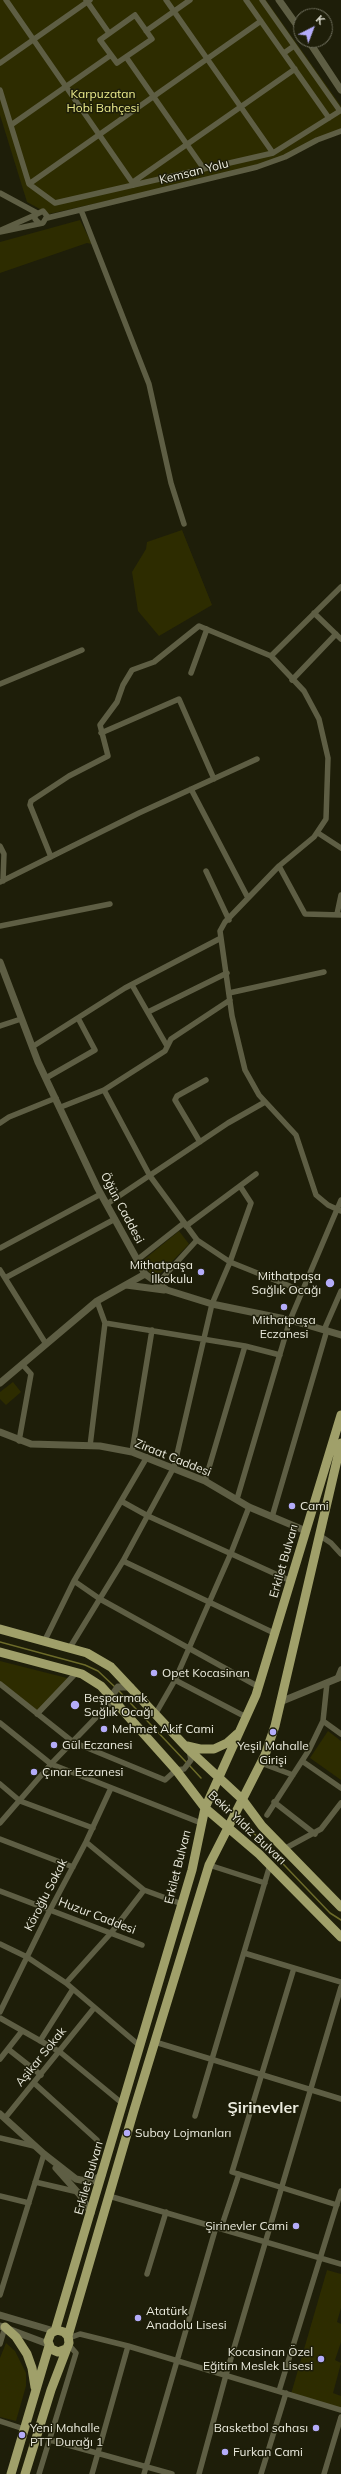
<!DOCTYPE html>
<html>
<head>
<meta charset="utf-8">
<style>
  body { margin:0 }
  #map { position:relative; width:341px; height:2474px; overflow:hidden; background:#1e1e09; font-family:Mulish,sans-serif }
  canvas { display:block }
  .north { position:absolute; left:293px; top:8px; width:40px; height:40px; box-sizing:border-box; background:#1e1e09; border:1px solid #70705e; border-radius:50%; rotate:42deg; font-size:11px; font-weight:700; line-height:16px; text-align:center; color:#ebebde }
  .north::after { content:''; display:block; margin:auto; width:14px; height:18px; background:#b4acf9; clip-path:polygon(50% 0,100% 100%,50% 72%,0 100%) }
</style>
</head>
<body>
<div id="map">
<canvas width="341" height="2474"></canvas>
<div class="north">K</div>
</div>
<script>
const c = document.querySelector('canvas').getContext('2d');
c.lineJoin = 'round';
function fillPath(path, color) { c.fillStyle = color; c.fill(path, 'evenodd'); }
const poly = rows => new Path2D(rows.map(r => 'M' + r).join(''));
function stroke(path, color, width, dash) { c.strokeStyle = color; c.lineWidth = width; c.lineCap = dash ? 'butt' : 'round'; c.setLineDash(dash || []); c.stroke(path); }
function drawText(font, color, halo, rows, align = 'center') {
  c.font = font + ' Mulish,sans-serif'; c.lineWidth = 3; c.setLineDash([]); c.textBaseline = 'middle'; c.strokeStyle = halo; c.fillStyle = color; for (const [text, x, y, turn = 0] of rows) {
    c.save(); c.translate(x, y); c.rotate((+turn || 0) * Math.PI / 180); c.textAlign = isNaN(turn) ? turn : align; if (halo) c.strokeText(text, 0, 0); c.fillText(text, 0, 0); c.restore();
  }
}
const green = poly([
  [0,0,266,0,341,106,341,132,327,134,279,162,49,214,27,202,0,115],
  [80,220,92,244,87,243,0,273,0,242],
  [182,530,212,605,159,636,138,611,132,572,146,549,147,542],
  [179,1231,189,1244,155,1279,141,1262],
  [13,1382,21,1392,6,1405,0,1399,0,1392],
  [0,1661,67,1678,67,1682,37,1713,0,1682],
  [328,1731,341,1741,341,1780,310,1758],
  [327,2270,341,2274,341,2308,337,2322,341,2324,341,2342,335,2360,341,2363,333,2393,341,2396,341,2409,291,2394],
  [6,2343,15,2351,26,2373,26,2386,16,2421,0,2417,0,2358]
]);
const stream = poly([
  [0,1642,85,1665,98,1671,115,1687],
  [119,1691,186,1762],
  [189,1765,201,1778],
  [243,1822,330,1913,341,1920]
]);
const minor = poly([
  [6,0,134,185],
  [86,0,109,33],
  [166,0,273,153],
  [246,0,329,118],
  [135,15,152,39,117,63,100,40,135,15],
  [146,31,190,0],
  [284,53,294,46],
  [126,57,204,169],
  [0,63,90,0],
  [0,90,29,184,55,203,273,153,340,111,262,0],
  [11,125,111,55],
  [133,182,295,69],
  [29,184,261,21],
  [0,193,37,213],
  [81,210,149,384,171,483,184,524],
  [47,218,257,167,285,157,317,140,341,131],
  [1,230,35,215],
  [0,232,43,223,47,216,43,211,35,215,35,219,39,223],
  [341,587,271,656,304,691,319,719,328,758,326,819,314,837,279,866,225,922,220,931,232,1016,245,1070,259,1095,296,1135,316,1195,328,1205,341,1211],
  [314,613,341,639],
  [191,673,207,629],
  [292,680,336,634],
  [0,684,82,650],
  [101,733,179,699,214,779],
  [191,789,248,898],
  [318,833,341,848],
  [0,846,4,854,3,881],
  [51,857,30,805,31,801,69,776,108,756,100,725,117,702,123,685,132,670,154,662,199,626,271,656],
  [279,866,305,914,341,915],
  [206,871,229,920],
  [0,882,139,813,257,759],
  [337,914,341,895],
  [0,926,110,904],
  [132,985,167,1046],
  [229,993,324,972],
  [148,1012,227,973],
  [0,1026,21,1019],
  [32,1047,125,988,221,938],
  [46,1078,95,1050,78,1018],
  [104,1090,150,1176,197,1240,230,1262,302,1291],
  [61,1107,104,1090,165,1051,171,1039,230,1000],
  [0,1123,9,1117,56,1098],
  [200,1142,175,1100,177,1096,206,1080],
  [107,1204,228,1123,265,1102],
  [186,1226,256,1174],
  [0,1248,101,1194],
  [137,1260,184,1223],
  [0,1270,46,1344],
  [5,1278,115,1219],
  [157,1284,197,1240],
  [105,1323,245,1346,280,1355],
  [324,1330,341,1291],
  [19,1441,31,1374,22,1364],
  [90,1446,105,1323,97,1301],
  [132,1452,152,1330],
  [205,1481,245,1346],
  [237,1499,290,1320,341,1200],
  [121,1501,148,1516,291,1581],
  [272,1517,327,1330],
  [319,1535,331,1543,341,1554],
  [123,1561,274,1633],
  [74,1581,100,1599,259,1687],
  [44,1642,74,1581,147,1457],
  [69,1649,123,1561,174,1467,212,1304,230,1262,251,1203,240,1186],
  [337,1679,341,1669],
  [175,1680,246,1717],
  [0,1684,73,1742,165,1780,176,1770,184,1769,191,1760,189,1750],
  [156,1713,175,1680,231,1553,249,1507],
  [37,1714,76,1673],
  [323,1721,341,1734],
  [0,1723,51,1764,201,1823],
  [302,1761,341,1788],
  [261,1763,293,1775],
  [0,1784,20,1801,93,1828],
  [274,1802,315,1834],
  [267,1815,309,1750,323,1721,327,1683],
  [0,1823,51,1764,112,1701],
  [0,1839,73,1867],
  [86,1842,144,1890,182,1904],
  [284,1849,321,1829,341,1803],
  [209,1865,265,1883],
  [0,1891,142,1945],
  [0,1944,27,1957,66,1983,140,2046],
  [244,1953,341,1982],
  [294,1968,232,2172,337,2205],
  [66,1983,111,1933,144,1890],
  [0,2012,50,1910,86,1842,111,1788],
  [0,2018,60,2052,123,2104],
  [40,2041,73,1989],
  [155,2042,341,2099],
  [8,2049,41,2075],
  [0,2059,22,2031],
  [34,2083,97,2140],
  [195,2116,270,1865],
  [5,2118,94,2008],
  [0,2138,34,2146],
  [35,2182,78,2192],
  [0,2196,29,2203],
  [109,2196,341,2264],
  [221,2228,239,2174],
  [147,2274,166,2212],
  [0,2295,44,2154],
  [69,2338,80,2334,128,2346,341,2410],
  [0,2344,5,2327],
  [279,2391,341,2191],
  [0,2421,24,2429],
  [50,2440,172,2474],
  [39,2474,76,2353,69,2345],
  [92,2474,128,2346],
  [144,2474,216,2227],
  [199,2474,226,2375,341,1987],
  [261,2474,286,2393],
  [324,2474,341,2417]
]);
const tertiary = poly([
  [279,0,301,31],
  [308,40,341,90],
  [0,962,38,1062,97,1187,145,1274,167,1290,212,1304,290,1320,341,1335],
  [126,1285,164,1290],
  [0,1383,97,1301,145,1274],
  [0,1432,31,1444,100,1446,132,1452,205,1481,249,1507,306,1531],
  [112,1701,113,1694,118,1687,131,1687],
  [280,1702,341,1677],
  [0,2114,44,2154,76,2179,90,2182,102,2175],
  [56,2168,80,2195,91,2213],
  [0,2315,54,2331],
  [0,2326,48,2344]
]);
const primary = poly([
  [0,1629,87,1653,111,1667,188,1749,242,1799,262,1826,341,1907],
  [0,1652,82,1674,101,1686,176,1770,205,1808,259,1854,341,1937],
  [187,1746,200,1749,214,1749,227,1743,237,1734],
  [5,2327,16,2337,27,2354,32,2368,35,2387],
  [55,2331,192,1870,205,1808,256,1695,341,1415],
  [68,2336,134,2110,209,1865,265,1755,275,1726,341,1443],
  [11,2474,49,2346],
  [25,2474,51,2390,69,2343,68,2336,64,2332,57,2330,51,2333,48,2341,51,2349,58,2352,66,2349]
]);
const markers = [
  [201,1272,4,"#b4acf9"],
  [330,1283,5,"#b4acf9"],
  [284,1307,4,"#b4acf9"],
  [292,1506,4,"#b4acf9"],
  [154,1673,4,"#b4acf9"],
  [75,1705,5,"#b4acf9"],
  [104,1729,4,"#b4acf9"],
  [273,1732,4,"#b4acf9"],
  [54,1745,4,"#b4acf9"],
  [34,1772,4,"#b4acf9"],
  [127,2133,4,"#b4acf9"],
  [296,2226,4,"#b4acf9"],
  [138,2318,4,"#b4acf9"],
  [321,2359,4,"#b4acf9"],
  [316,2428,4,"#b4acf9"],
  [22,2435,4,"#b4acf9"],
  [225,2452,4,"#b4acf9"]
];
const parkNames = [
  ["Karpuzatan",103,94],
  ["Hobi Bahçesi",103,108]
];
const streetNames = [
  ["Kemsan Yolu",194,172,-14],
  ["Öğün Caddesi",122,1208,62],
  ["Ziraat Caddesi",173,1458,22],
  ["Erkilet Bulvarı",284,1561,-74],
  ["Bekir Yıldız Bulvarı",247,1828,43],
  ["Erkilet Bulvarı",178,1867,-76],
  ["Köroğlu Sokak",46,1895,-63],
  ["Huzur Caddesi",97,1916,21],
  ["Aşikar Sokak",41,2057,-51],
  ["Erkilet Bulvarı",89,2178,-74]
];
const poiNames = [
  ["Mithatpaşa",193,1265,"right"],
  ["İlkokulu",193,1279,"right"],
  ["Mithatpaşa",321,1276,"right"],
  ["Sağlık Ocağı",321,1290,"right"],
  ["Mithatpaşa",284,1320,"center"],
  ["Eczanesi",284,1334,"center"],
  ["Cami",300,1506],
  ["Opet Kocasinan",162,1673],
  ["Beşparmak",84,1698],
  ["Sağlık Ocağı",84,1712],
  ["Mehmet Akif Cami",112,1729],
  ["Gül Eczanesi",62,1745],
  ["Yeşil Mahalle",273,1746,"center"],
  ["Girişi",273,1760,"center"],
  ["Çınar Eczanesi",42,1772],
  ["Subay Lojmanları",135,2133],
  ["Şirinevler Cami",288,2226,"right"],
  ["Atatürk",146,2311],
  ["Anadolu Lisesi",146,2325],
  ["Kocasinan Özel",313,2352,"right"],
  ["Eğitim Meslek Lisesi",313,2366,"right"],
  ["Yeni Mahalle",30,2428],
  ["PTT Durağı 1",30,2442],
  ["Basketbol sahası",308,2428,"right"],
  ["Furkan Cami",233,2452]
];
const districtNames = [
  ["Şirinevler",263,2108]
];
fillPath(green, '#2d2c00');
stroke(stream, '#6c6b29', 1.5);
stroke(minor, '#5e5e44', 5.5);
stroke(tertiary, '#5e5e44', 7);
stroke(primary, '#a0a06a', 9);
for (const [x, y, r, color] of markers) { const dot = new Path2D(); dot.arc(x, y, r, 0, 2 * Math.PI); c.fillStyle = color; c.fill(dot); stroke(dot, '#1e1e09', 1.5); }
drawText('12px', '#ebeb8c', '#1e1e09', parkNames);
drawText('12px', '#ebebde', '#1e1e09', streetNames);
drawText('12px', '#ebebde', '#1e1e09', poiNames, 'left');
drawText('bold 16px', '#ebebde', '#1e1e09', districtNames);
</script>
</body>
</html>
